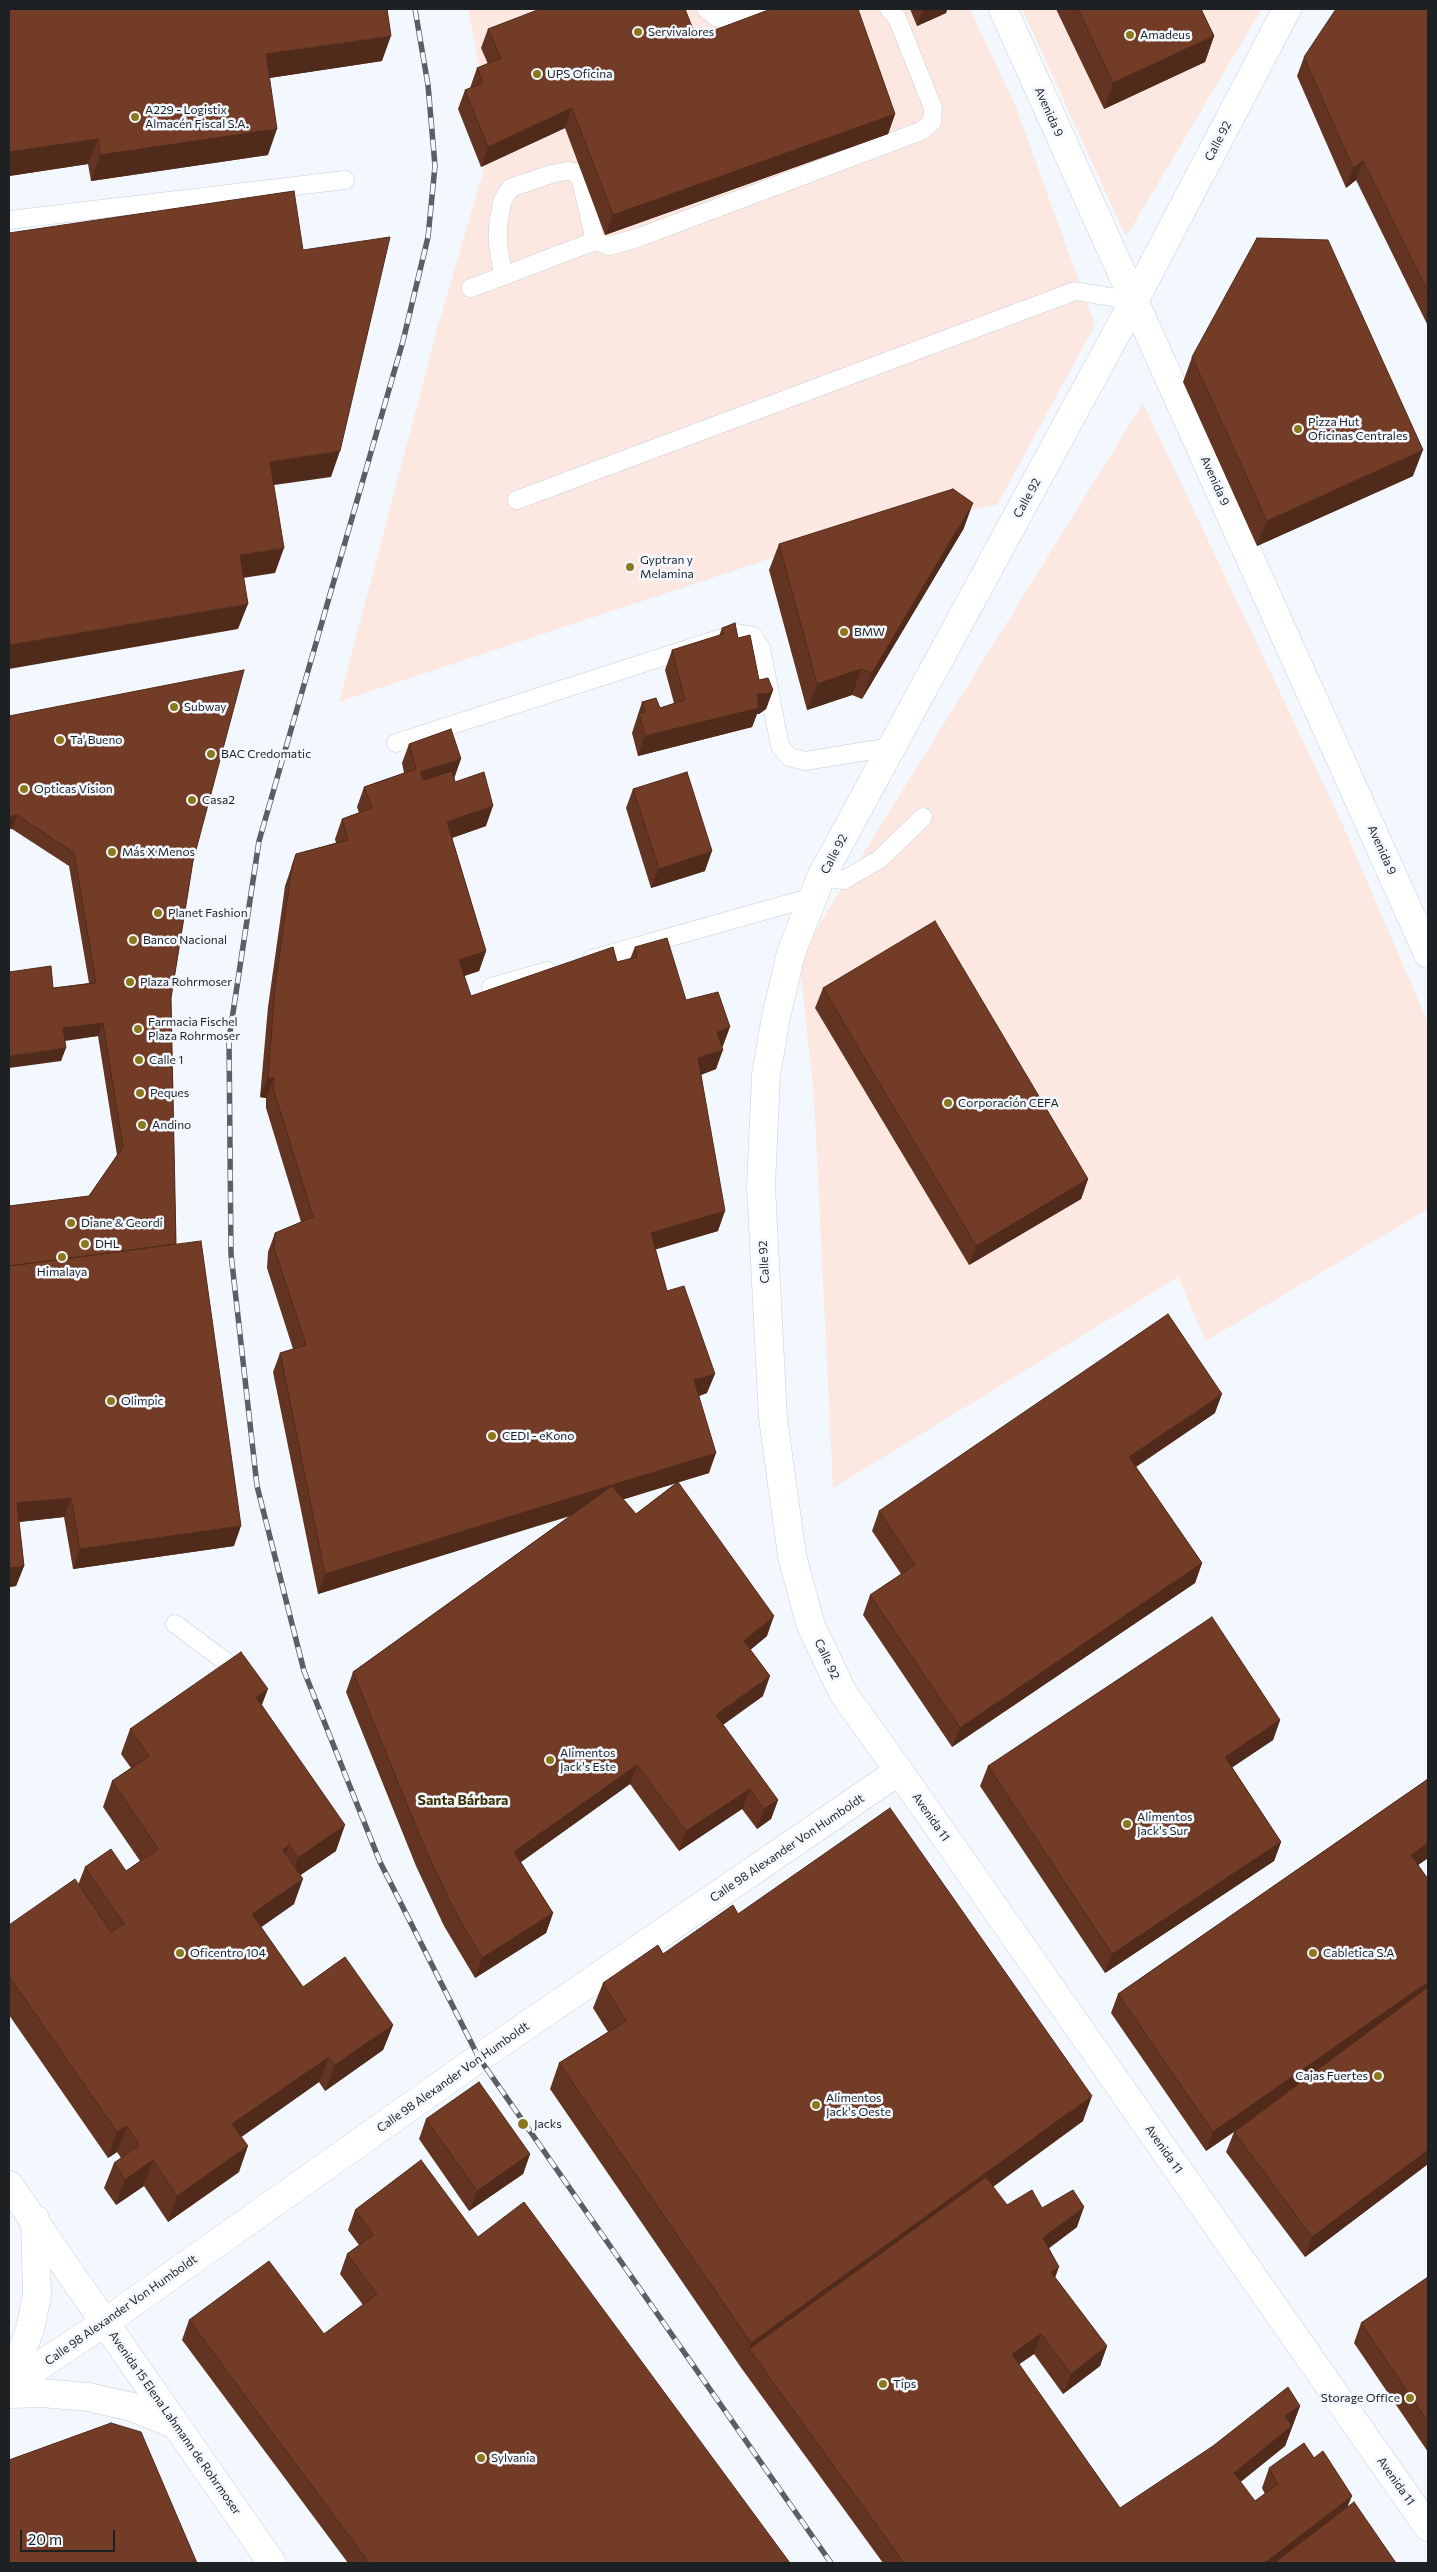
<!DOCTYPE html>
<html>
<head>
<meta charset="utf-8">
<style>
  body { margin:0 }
  #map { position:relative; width:1437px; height:2572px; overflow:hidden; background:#f2f8fd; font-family:Commissioner,sans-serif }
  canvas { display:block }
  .frame { position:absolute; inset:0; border:10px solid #1d2124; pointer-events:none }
  .scale { position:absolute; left:20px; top:2530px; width:95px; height:22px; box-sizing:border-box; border:2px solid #1d2124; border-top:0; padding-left:6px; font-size:15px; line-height:18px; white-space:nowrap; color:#1d2124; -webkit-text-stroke:4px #f2f8fd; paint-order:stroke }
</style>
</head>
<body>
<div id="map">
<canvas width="1437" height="2572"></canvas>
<div class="frame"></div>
<div class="scale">20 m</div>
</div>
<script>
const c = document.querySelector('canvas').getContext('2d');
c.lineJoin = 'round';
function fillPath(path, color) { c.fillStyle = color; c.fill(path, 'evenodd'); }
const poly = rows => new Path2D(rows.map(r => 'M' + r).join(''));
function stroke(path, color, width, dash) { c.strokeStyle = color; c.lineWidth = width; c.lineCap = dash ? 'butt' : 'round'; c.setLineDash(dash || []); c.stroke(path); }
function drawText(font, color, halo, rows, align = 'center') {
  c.font = font + ' Commissioner,sans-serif'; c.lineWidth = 5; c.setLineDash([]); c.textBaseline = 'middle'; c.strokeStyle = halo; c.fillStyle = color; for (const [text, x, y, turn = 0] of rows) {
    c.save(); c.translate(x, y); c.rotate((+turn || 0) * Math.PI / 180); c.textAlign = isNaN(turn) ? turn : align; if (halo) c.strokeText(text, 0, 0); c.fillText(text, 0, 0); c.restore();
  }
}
const commercial = poly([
  [468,9,970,9,1016,107,1095,325,997,505,958,513,940,502,339,702,438,326,493,138],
  [1022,9,1262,9,1126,237],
  [1143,403,1342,823,1428,1023,1428,1209,1206,1341,1178,1277,833,1488,814,1097,799,957]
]);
const lane = poly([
  [706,9,718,18,744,17,771,9],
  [9,220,345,180],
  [595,241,581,180,575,172,567,171,551,174,510,188,502,202,498,226,498,244,503,276,595,241,609,246,640,237,921,131,932,122,933,108,897,18,889,9],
  [471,288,503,276],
  [517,500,1075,291,1134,301],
  [396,743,737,633,753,636,761,648,780,746,789,757,805,761,891,747],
  [821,877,844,880,880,859,923,817],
  [592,959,813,897],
  [491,987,548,971],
  [175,1624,245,1676]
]);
const street = poly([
  [1003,9,1428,954],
  [899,1771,1428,2527],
  [9,2185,272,2563]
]);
const secondary = poly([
  [9,2375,16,2364,30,2330,37,2295,35,2219],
  [9,2386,104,2323,479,2058,899,1771,843,1693,811,1626,792,1556,773,1418,761,1186,766,1075,776,1017,791,953,821,877,1134,301,1287,9],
  [9,2394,42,2393,88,2397,132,2407,174,2424]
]);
const rail = poly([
  [415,9,428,85,435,166,428,237,403,341,259,841,229,1039,231,1254,257,1486,304,1671,380,1862,479,2058,831,2563]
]);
const wall = poly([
  [9,9,382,61,269,78,268,155,91,181,88,164,9,176],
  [910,9,947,9,946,13,917,26],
  [1056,9,1201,9,1214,36,1205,62,1104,109],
  [1428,9,1428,326,1356,180,1346,188,1297,76,1304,57],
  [488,29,696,37,895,114,888,134,605,235,565,128,481,167,458,109,465,90,470,88,477,68,488,64,481,48],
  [1192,357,1413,476,1257,546,1183,382],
  [964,528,862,699,852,695,807,710,769,570,779,544],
  [722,628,738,638,759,680,773,690,766,709,759,714,757,714,752,727,638,756,632,733,642,702,660,708,674,703,665,670,672,650,719,636],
  [9,716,193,861,171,998,176,1244,234,1546,73,1569,64,1517,19,1522,24,1566,16,1586,9,1587,9,1206,89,1196,117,1155,98,1036,65,1041,61,1061,53,988,89,983,69,866,12,829],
  [409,744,454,778,455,782,486,826,452,838,486,951,479,971,464,976,471,996,630,959,635,947,686,1000,723,1046,722,1047,716,1069,701,1075,718,1231,655,1249,667,1291,707,1393,699,1396,709,1473,678,1482,767,1636,750,1650,763,1696,723,1725,778,1800,771,1819,757,1829,742,1809,679,1851,630,1784,521,1862,553,1913,546,1933,475,1978,444,1926,416,1866,346,1692,353,1672,571,1515,318,1594,273,1372,280,1353,293,1349,267,1268,268,1252,275,1233,301,1222,266,1108,266,1098,260,1097,268,1007,285,886,296,854,336,843,335,839,342,819,359,813,357,807,364,787,404,773,402,763],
  [676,1483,636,1514,623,1499],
  [633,789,705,871,651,888,626,808],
  [823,988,1088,1179,1081,1199,969,1265,815,1008],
  [1215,1413,1136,1467,1202,1563,1195,1583,952,1747,863,1615,870,1595,901,1574,872,1531,879,1511],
  [262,1705,336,1851,300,1875,294,1904,261,1927,303,1987,393,2025,383,2050,325,2091,319,2082,241,2137,239,2172,168,2222,144,2186,116,2205,104,2188,114,2163,121,2158,117,2152,108,2158,9,2015,9,1925,78,1885,85,1867,126,1871,140,1861,103,1807,112,1781,131,1768,121,1754,130,1729],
  [1280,1720,1273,1740,1232,1767,1281,1842,1274,1861,1105,1973,980,1786,988,1766],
  [1428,1779,1428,1858,1418,1865,1428,2164,1305,2257,1226,2152,1234,2132,1206,2151,1111,2013,1118,1994],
  [738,1914,1083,2121,993,2187,1007,2205,1042,2208,1077,2227,1049,2248,1055,2278,1107,2346,1100,2366,1063,2394,1034,2354,1019,2364,1120,2508,1300,2406,1285,2446,1240,2482,1255,2501,1265,2494,1262,2488,1269,2468,1348,2506,1396,2563,883,2563,742,2369,550,2089,559,2063,608,2032,593,2008,603,1983,663,1954],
  [426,2119,530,2154,523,2174,469,2211,419,2139],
  [355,2210,478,2237,790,2563,348,2563,182,2340,189,2320,324,2334,363,2305,340,2274,347,2254,359,2245,348,2230],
  [1428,2277,1428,2452,1354,2343,1361,2323]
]);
const shadedWall = poly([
  [923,9,947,9,946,13,917,26],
  [391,36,382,61,256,80,266,54],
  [1214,36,1205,62,1104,109,1113,83],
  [572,108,565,128,481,167,488,147],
  [895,114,888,134,605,235,613,215],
  [277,129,268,155,91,181,100,155],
  [98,139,88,164,9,176,9,152],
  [1363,161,1356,180,1346,188,1353,168],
  [1423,450,1413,476,1257,546,1267,521],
  [340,451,331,477,260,487,270,462],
  [973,503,964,528,862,699,872,673],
  [284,548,275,573,230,580,240,555],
  [248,604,238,629,9,669,9,645],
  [861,669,852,695,807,710,817,684],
  [773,690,766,709,759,714,757,714,752,727,638,756,645,736,757,694],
  [461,759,454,779,413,792,420,772],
  [493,806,486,826,440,842,447,822],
  [17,815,12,829,9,829,9,817],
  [712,851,705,871,651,888,659,869],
  [486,951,479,971,452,980,459,960],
  [103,1023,98,1036,58,1041,63,1028],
  [730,1027,723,1046,710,1051,717,1032],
  [66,1048,61,1061,9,1068,9,1056],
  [723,1050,716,1069,691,1078,698,1058],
  [268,1078,274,1078,266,1098,260,1097],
  [1088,1179,1081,1199,969,1265,976,1246],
  [725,1211,718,1231,644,1253,651,1233],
  [715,1374,707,1393,687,1400,694,1380],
  [1222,1394,1215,1413,1122,1476,1129,1457],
  [716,1453,709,1473,318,1594,325,1574],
  [71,1498,64,1517,9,1523,17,1503],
  [241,1526,234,1546,73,1569,80,1549],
  [1202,1563,1195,1583,952,1747,960,1728],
  [24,1566,16,1586,9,1587,9,1568],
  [774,1616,767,1636,737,1661,744,1641],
  [770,1676,763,1696,708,1735,716,1715],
  [268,1689,258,1715,256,1697],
  [1280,1720,1273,1740,1218,1777,1225,1757],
  [637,1765,630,1784,507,1872,514,1852],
  [750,1789,742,1809,679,1851,686,1831],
  [778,1800,771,1819,757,1829,764,1809],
  [345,1825,336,1851,289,1883,298,1858],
  [1281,1842,1274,1861,1105,1973,1112,1954],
  [1428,1843,1428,1858,1404,1875,1411,1855],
  [289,1845,280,1871,283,1850],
  [303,1879,294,1904,243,1940,252,1914],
  [553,1913,546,1933,475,1978,482,1958],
  [1428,1982,1428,1997,1206,2151,1213,2132],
  [393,2025,383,2050,325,2091,335,2065],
  [329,2057,319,2082,223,2150,232,2124],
  [1092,2096,1083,2121,756,2359,749,2349,742,2369,751,2343],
  [127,2126,117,2152,108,2158,117,2132],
  [248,2146,239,2172,168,2222,177,2196],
  [1428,2150,1428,2164,1305,2257,1312,2237],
  [530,2154,523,2174,469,2211,477,2191],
  [153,2160,144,2186,116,2205,125,2180],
  [1084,2207,1077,2227,1036,2258,1043,2238],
  [1059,2267,1052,2286,1051,2272],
  [1041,2334,1034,2354,1005,2374,1012,2354],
  [1107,2346,1100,2366,1063,2394,1071,2374],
  [1300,2406,1285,2446,1227,2493,1234,2473,1285,2416],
  [1352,2496,1344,2515,1283,2563,1265,2563]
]);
const building = poly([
  [9,9,387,9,391,36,266,54,277,129,100,155,98,139,9,152,9,9],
  [540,9,685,9,696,37,771,9,858,9,895,114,613,215,572,108,488,147,465,90,483,83,477,68,501,58,488,29,540,9],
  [1078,9,1201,9,1214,36,1113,83,1078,9],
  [1336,9,1428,9,1428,292,1363,161,1353,168,1304,57,1336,9],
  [294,191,303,250,390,237,340,451,270,462,284,548,240,555,248,604,9,645,9,233,294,191],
  [1257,238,1328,240,1423,450,1267,521,1192,357,1257,238],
  [953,489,973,503,872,673,861,669,817,684,779,544,953,489],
  [735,623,738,638,750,635,759,680,768,678,773,690,767,694,757,694,759,708,645,736,639,713,645,712,642,702,656,698,660,708,685,700,672,650,723,634,722,628,735,623],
  [244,670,193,861,171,998,176,1244,9,1266,9,1206,89,1196,123,1147,103,1023,63,1028,66,1048,9,1056,9,972,51,966,53,988,96,983,74,853,17,815,9,817,9,716,244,670],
  [451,729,461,759,420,772,424,780,452,771,455,782,484,772,493,806,447,822,486,951,459,960,471,996,613,947,617,962,637,957,635,947,667,938,686,1000,718,992,730,1027,717,1032,723,1050,698,1058,725,1211,651,1233,667,1291,684,1286,715,1374,694,1380,716,1453,325,1574,280,1353,306,1345,274,1248,275,1233,313,1217,273,1088,274,1078,268,1078,275,987,292,866,296,854,348,840,342,819,372,808,364,787,416,769,409,744,451,729],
  [687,772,712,851,659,869,633,789,687,772],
  [935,921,1088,1179,976,1246,823,988,935,921],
  [201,1241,241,1526,80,1549,71,1498,17,1503,24,1566,9,1568,9,1266,201,1241],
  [1168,1314,1222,1394,1129,1457,1202,1563,960,1728,870,1595,915,1565,879,1511,1168,1314],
  [678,1482,774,1616,744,1641,770,1676,716,1715,778,1800,764,1809,750,1789,686,1831,637,1765,514,1852,553,1913,482,1958,452,1906,424,1846,353,1672,612,1486,636,1514,678,1482],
  [1212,1617,1280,1720,1225,1757,1281,1842,1112,1954,988,1766,1212,1617],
  [241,1652,268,1689,256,1697,345,1825,298,1858,289,1845,283,1850,303,1879,252,1914,303,1987,345,1957,393,2025,335,2065,329,2057,232,2124,248,2146,177,2196,153,2160,125,2180,114,2163,139,2145,127,2126,117,2132,9,1976,9,1925,75,1879,111,1932,124,1924,85,1867,111,1849,126,1871,158,1849,112,1781,149,1756,130,1729,241,1652],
  [1428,1779,1428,1843,1411,1855,1428,1879,1428,1982,1213,2132,1118,1994,1428,1779],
  [890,1808,1092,2096,751,2343,559,2063,626,2021,603,1983,658,1945,663,1954,733,1905,738,1914,890,1808],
  [1428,1987,1428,2150,1312,2237,1234,2132,1428,1987],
  [479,2082,530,2154,477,2191,426,2119,479,2082],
  [421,2160,478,2237,524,2202,790,2563,369,2563,189,2320,269,2261,324,2334,377,2294,347,2254,373,2235,355,2210,421,2160],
  [986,2177,1007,2205,1032,2190,1042,2208,1073,2190,1084,2207,1043,2238,1059,2267,1051,2272,1107,2346,1071,2374,1041,2334,1012,2354,1120,2508,1213,2446,1288,2387,1300,2406,1285,2416,1292,2426,1234,2473,1255,2501,1278,2484,1269,2468,1304,2443,1314,2458,1323,2451,1352,2496,1265,2563,904,2563,749,2349,986,2177],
  [1428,2277,1428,2422,1361,2323,1428,2277],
  [111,2423,141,2432,197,2563,9,2563,9,2460,111,2423],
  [1354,2502,1396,2563,1274,2563,1354,2502]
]);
const markers = [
  [638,32,5,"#8c781c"],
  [1130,35,5,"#8c781c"],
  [537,74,5,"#8c781c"],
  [135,117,5,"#8c781c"],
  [1298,429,5,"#8c781c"],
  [630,567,5,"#8c781c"],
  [844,632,5,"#8c781c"],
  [174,707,5,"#8c781c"],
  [60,740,5,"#8c781c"],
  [211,754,5,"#8c781c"],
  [24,789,5,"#8c781c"],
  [192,800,5,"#8c781c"],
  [112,852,5,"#8c781c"],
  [158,913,5,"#8c781c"],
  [133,940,5,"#8c781c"],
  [130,982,5,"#8c781c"],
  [138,1029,5,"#8c781c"],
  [139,1060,5,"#8c781c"],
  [140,1093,5,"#8c781c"],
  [948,1103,5,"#8c781c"],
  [142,1125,5,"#8c781c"],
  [71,1223,5,"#8c781c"],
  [85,1244,5,"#8c781c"],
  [62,1257,5,"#8c781c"],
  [111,1401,5,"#8c781c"],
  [492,1436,5,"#8c781c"],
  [550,1760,5,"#8c781c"],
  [1127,1824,5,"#8c781c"],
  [180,1953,5,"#8c781c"],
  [1313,1953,5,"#8c781c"],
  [1378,2076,5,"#8c781c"],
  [816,2105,5,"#8c781c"],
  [523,2124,6,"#8c781c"],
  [883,2384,5,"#8c781c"],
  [1410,2398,5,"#8c781c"],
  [481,2458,5,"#8c781c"]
];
const poiNames = [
  ["Servivalores",648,32],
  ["Amadeus",1140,35],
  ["UPS Oficina",547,74],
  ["A229 - Logistix",145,110],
  ["Almacén Fiscal S.A.",145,124],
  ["Pizza Hut",1308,422],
  ["Oficinas Centrales",1308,436],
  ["Gyptran y",640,560],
  ["Melamina",640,574],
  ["BMW",854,632],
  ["Subway",184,707],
  ["Ta' Bueno",70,740],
  ["BAC Credomatic",221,754],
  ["Opticas Vision",34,789],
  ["Casa2",202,800],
  ["Más X Menos",122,852],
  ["Planet Fashion",168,913],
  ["Banco Nacional",143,940],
  ["Plaza Rohrmoser",140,982],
  ["Farmacia Fischel",148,1022],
  ["Plaza Rohrmoser",148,1036],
  ["Calle 1",149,1060],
  ["Peques",150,1093],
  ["Corporación CEFA",958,1103],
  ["Andino",152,1125],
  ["Diane & Geordi",81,1223],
  ["DHL",95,1244],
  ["Himalaya",62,1272,"center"],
  ["Olimpic",121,1401],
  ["CEDI - eKono",502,1436],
  ["Alimentos",560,1753],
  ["Jack's Este",560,1767],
  ["Alimentos",1137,1817],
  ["Jack's Sur",1137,1831],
  ["Oficentro 104",190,1953],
  ["Cabletica S.A",1323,1953],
  ["Cajas Fuertes",1368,2076,"right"],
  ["Alimentos",826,2098],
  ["Jack's Oeste",826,2112],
  ["Jacks",534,2124],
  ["Tips",893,2384],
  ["Storage Office",1400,2398,"right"],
  ["Sylvania",491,2458]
];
const streetNames = [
  ["Avenida 9",1049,112,66],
  ["Calle 92",1218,141,-62],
  ["Avenida 9",1215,481,66],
  ["Calle 92",1027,498,-61],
  ["Avenida 9",1382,850,66],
  ["Calle 92",834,854,-62],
  ["Calle 92",764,1262,-93],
  ["Calle 92",827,1659,65],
  ["Avenida 11",931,1817,55],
  ["Calle 98 Alexander Von Humboldt",787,1848,-34],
  ["Calle 98 Alexander Von Humboldt",453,2077,-35],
  ["Avenida 11",1164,2149,55],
  ["Calle 98 Alexander Von Humboldt",121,2310,-35],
  ["Avenida 15 Elena Lahmann de Rohrmoser",175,2423,55],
  ["Avenida 11",1396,2481,55]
];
const neighbourhoodNames = [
  ["Santa Bárbara",463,1800]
];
fillPath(commercial, '#fce8e0');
stroke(lane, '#c6cfd7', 19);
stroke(street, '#c6cfd7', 29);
stroke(secondary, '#c6cfd7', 29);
stroke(lane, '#fff', 18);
stroke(street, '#fff', 28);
stroke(secondary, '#fff', 28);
stroke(rail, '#5b5f63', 5.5);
stroke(rail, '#f2f8fd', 4, [11]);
fillPath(wall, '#633422');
fillPath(shadedWall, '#502a1b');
fillPath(building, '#733c27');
stroke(building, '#502a1b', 1);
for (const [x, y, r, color] of markers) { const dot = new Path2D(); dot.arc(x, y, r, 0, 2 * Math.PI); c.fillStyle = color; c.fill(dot); stroke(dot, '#f2f8fd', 2); }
drawText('12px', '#1d2124', '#f2f8fd', poiNames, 'left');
drawText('12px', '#1d2124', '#f2f8fd', streetNames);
drawText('bold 14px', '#3c3207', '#f2f8fd', neighbourhoodNames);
</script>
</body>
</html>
